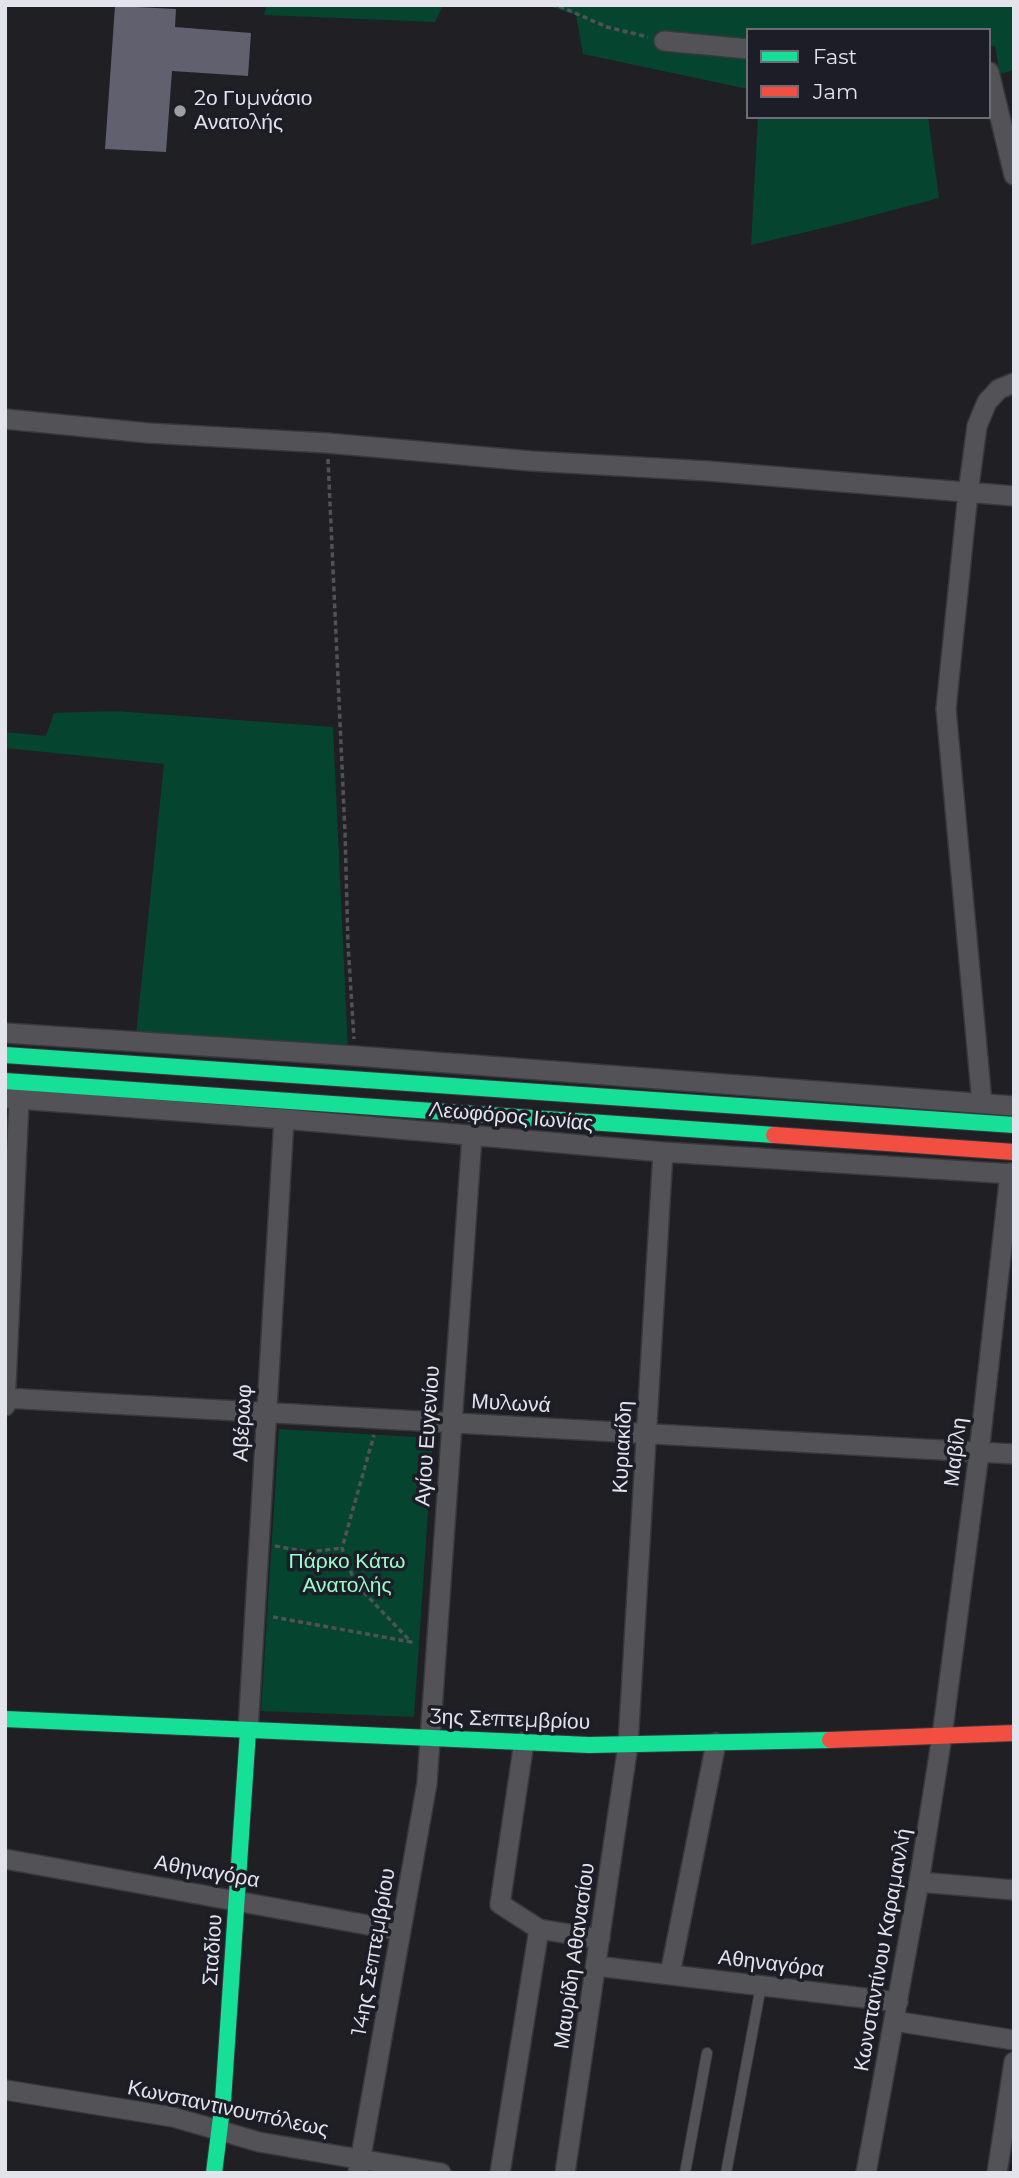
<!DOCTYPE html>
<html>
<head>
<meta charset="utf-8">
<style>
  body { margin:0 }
  #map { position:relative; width:1019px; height:2178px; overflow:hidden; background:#1f1f24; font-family:Montserrat,sans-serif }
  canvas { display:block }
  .frame { position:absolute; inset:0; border:7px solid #e3e4eb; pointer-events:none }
  .legend { position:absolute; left:746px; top:28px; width:245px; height:91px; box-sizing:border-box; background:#1c1d27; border:2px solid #6c6d75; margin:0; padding:9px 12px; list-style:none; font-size:21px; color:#e3e4eb }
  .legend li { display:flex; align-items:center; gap:14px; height:35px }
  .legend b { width:35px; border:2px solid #6c6d75 }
</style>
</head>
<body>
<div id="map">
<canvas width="1019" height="2178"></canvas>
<div class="frame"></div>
<ul class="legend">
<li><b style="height:9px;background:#16e098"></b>Fast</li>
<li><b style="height:9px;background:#f24e42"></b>Jam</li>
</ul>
</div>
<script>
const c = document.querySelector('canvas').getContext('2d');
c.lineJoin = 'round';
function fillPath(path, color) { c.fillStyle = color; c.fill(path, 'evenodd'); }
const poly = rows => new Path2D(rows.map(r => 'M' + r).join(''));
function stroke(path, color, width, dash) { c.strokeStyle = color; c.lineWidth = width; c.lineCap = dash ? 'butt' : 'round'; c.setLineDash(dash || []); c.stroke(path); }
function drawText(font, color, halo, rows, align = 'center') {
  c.font = font + ' Montserrat,sans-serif'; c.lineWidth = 7; c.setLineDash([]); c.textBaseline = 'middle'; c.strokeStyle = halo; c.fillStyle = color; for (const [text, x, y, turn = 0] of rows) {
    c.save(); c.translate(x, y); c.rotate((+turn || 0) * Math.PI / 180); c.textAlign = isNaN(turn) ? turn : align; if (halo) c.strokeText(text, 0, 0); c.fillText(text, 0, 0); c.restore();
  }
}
const green = poly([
  [267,5,443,5,435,22,264,15],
  [546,5,1014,5,1014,70,1000,74,995,46,989,47,989,30,748,30,748,89,583,54,576,15],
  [758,117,928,117,939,198,840,224,751,245],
  [115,711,333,727,348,1051,136,1035,164,764,5,748,5,732,46,736,54,713],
  [279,1429,433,1438,414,1717,261,1711]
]);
const building = poly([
  [115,6,176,9,175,27,251,33,248,76,172,71,166,152,105,149]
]);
const path = poly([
  [551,5,559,6,607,27,648,37],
  [328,459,345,832,348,944,354,1039],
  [275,1546,308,1552,342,1548],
  [273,1617,411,1642,355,1583,342,1548,374,1435]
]);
const lane = poly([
  [685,2173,707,2053],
  [726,2173,761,1986]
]);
const street = poly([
  [664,41,748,49],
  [989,72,1014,175],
  [5,419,148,433,327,443,531,461,708,471,1014,496],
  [5,1033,356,1056,1014,1106],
  [5,1098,284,1119,663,1152,1014,1174],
  [982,1103,946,709,968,493,977,426,987,402,999,389,1014,383],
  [5,1398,1014,1454],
  [5,1406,19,1100],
  [248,1731,284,1119],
  [524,1742,500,1904,539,1929,600,1939],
  [5,1859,401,1931],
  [919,1882,1014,1890],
  [596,1966,898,2002],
  [670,1974,716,1743],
  [894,2021,1014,2040],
  [5,2090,173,2117,259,2142,441,2173],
  [358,2173,427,1783,472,1136],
  [500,2173,539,1929],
  [565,2173,628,1745,663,1152],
  [866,2173,919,1882,942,1736,979,1453,1010,1173],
  [997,2173,1014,2062]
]);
const fast = poly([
  [5,1055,1014,1125],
  [5,1081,774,1135],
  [5,1719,589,1745,830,1740],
  [214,2173,223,2101,248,1731]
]);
const jam = poly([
  [774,1135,1014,1152],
  [830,1740,1014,1733]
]);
const markers = [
  [180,111,7,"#9e9fa5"]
];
const poiNames = [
  ["2ο Γυμνάσιο",194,99],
  ["Ανατολής",194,123]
];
const streetNames = [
  ["Λεωφόρος Ιωνίας",511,1117,5],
  ["Μυλωνά",511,1404,3],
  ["Αβέρωφ",243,1423,-87],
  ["Αγίου Ευγενίου",428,1436,-86],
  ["Κυριακίδη",623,1447,-87],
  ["Μαβίλη",956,1452,-83],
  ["3ης Σεπτεμβρίου",510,1720,2],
  ["Αθηναγόρα",207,1872,10],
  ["Σταδίου",213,1950,-86],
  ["Κωνσταντίνου Καραμανλή",883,1950,-80],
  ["14ης Σεπτεμβρίου",374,1952,-80],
  ["Μαυρίδη Αθανασίου",575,1956,-82],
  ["Αθηναγόρα",771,1964,7],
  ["Κωνσταντινουπόλεως",228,2109,12]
];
const parkNames = [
  ["Πάρκο Κάτω",347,1562],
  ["Ανατολής",347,1586]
];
fillPath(green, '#05452f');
fillPath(building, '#60606e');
stroke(lane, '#38393d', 12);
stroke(street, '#38393d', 22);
stroke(fast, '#38393d', 18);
stroke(jam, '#38393d', 18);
stroke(path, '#515256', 3.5, [5, 3.5]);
stroke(lane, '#535357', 10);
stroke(street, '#535357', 19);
stroke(fast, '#16e098', 16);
stroke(jam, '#f24e42', 16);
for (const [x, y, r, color] of markers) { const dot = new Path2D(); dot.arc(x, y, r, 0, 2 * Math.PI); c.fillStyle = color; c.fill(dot); stroke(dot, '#1c1d27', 2.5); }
drawText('21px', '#e3e4eb', '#1c1d27', poiNames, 'left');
drawText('21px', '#e3e4eb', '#1c1d27', streetNames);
drawText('21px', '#9afbcb', '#1c1d27', parkNames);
</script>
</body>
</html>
